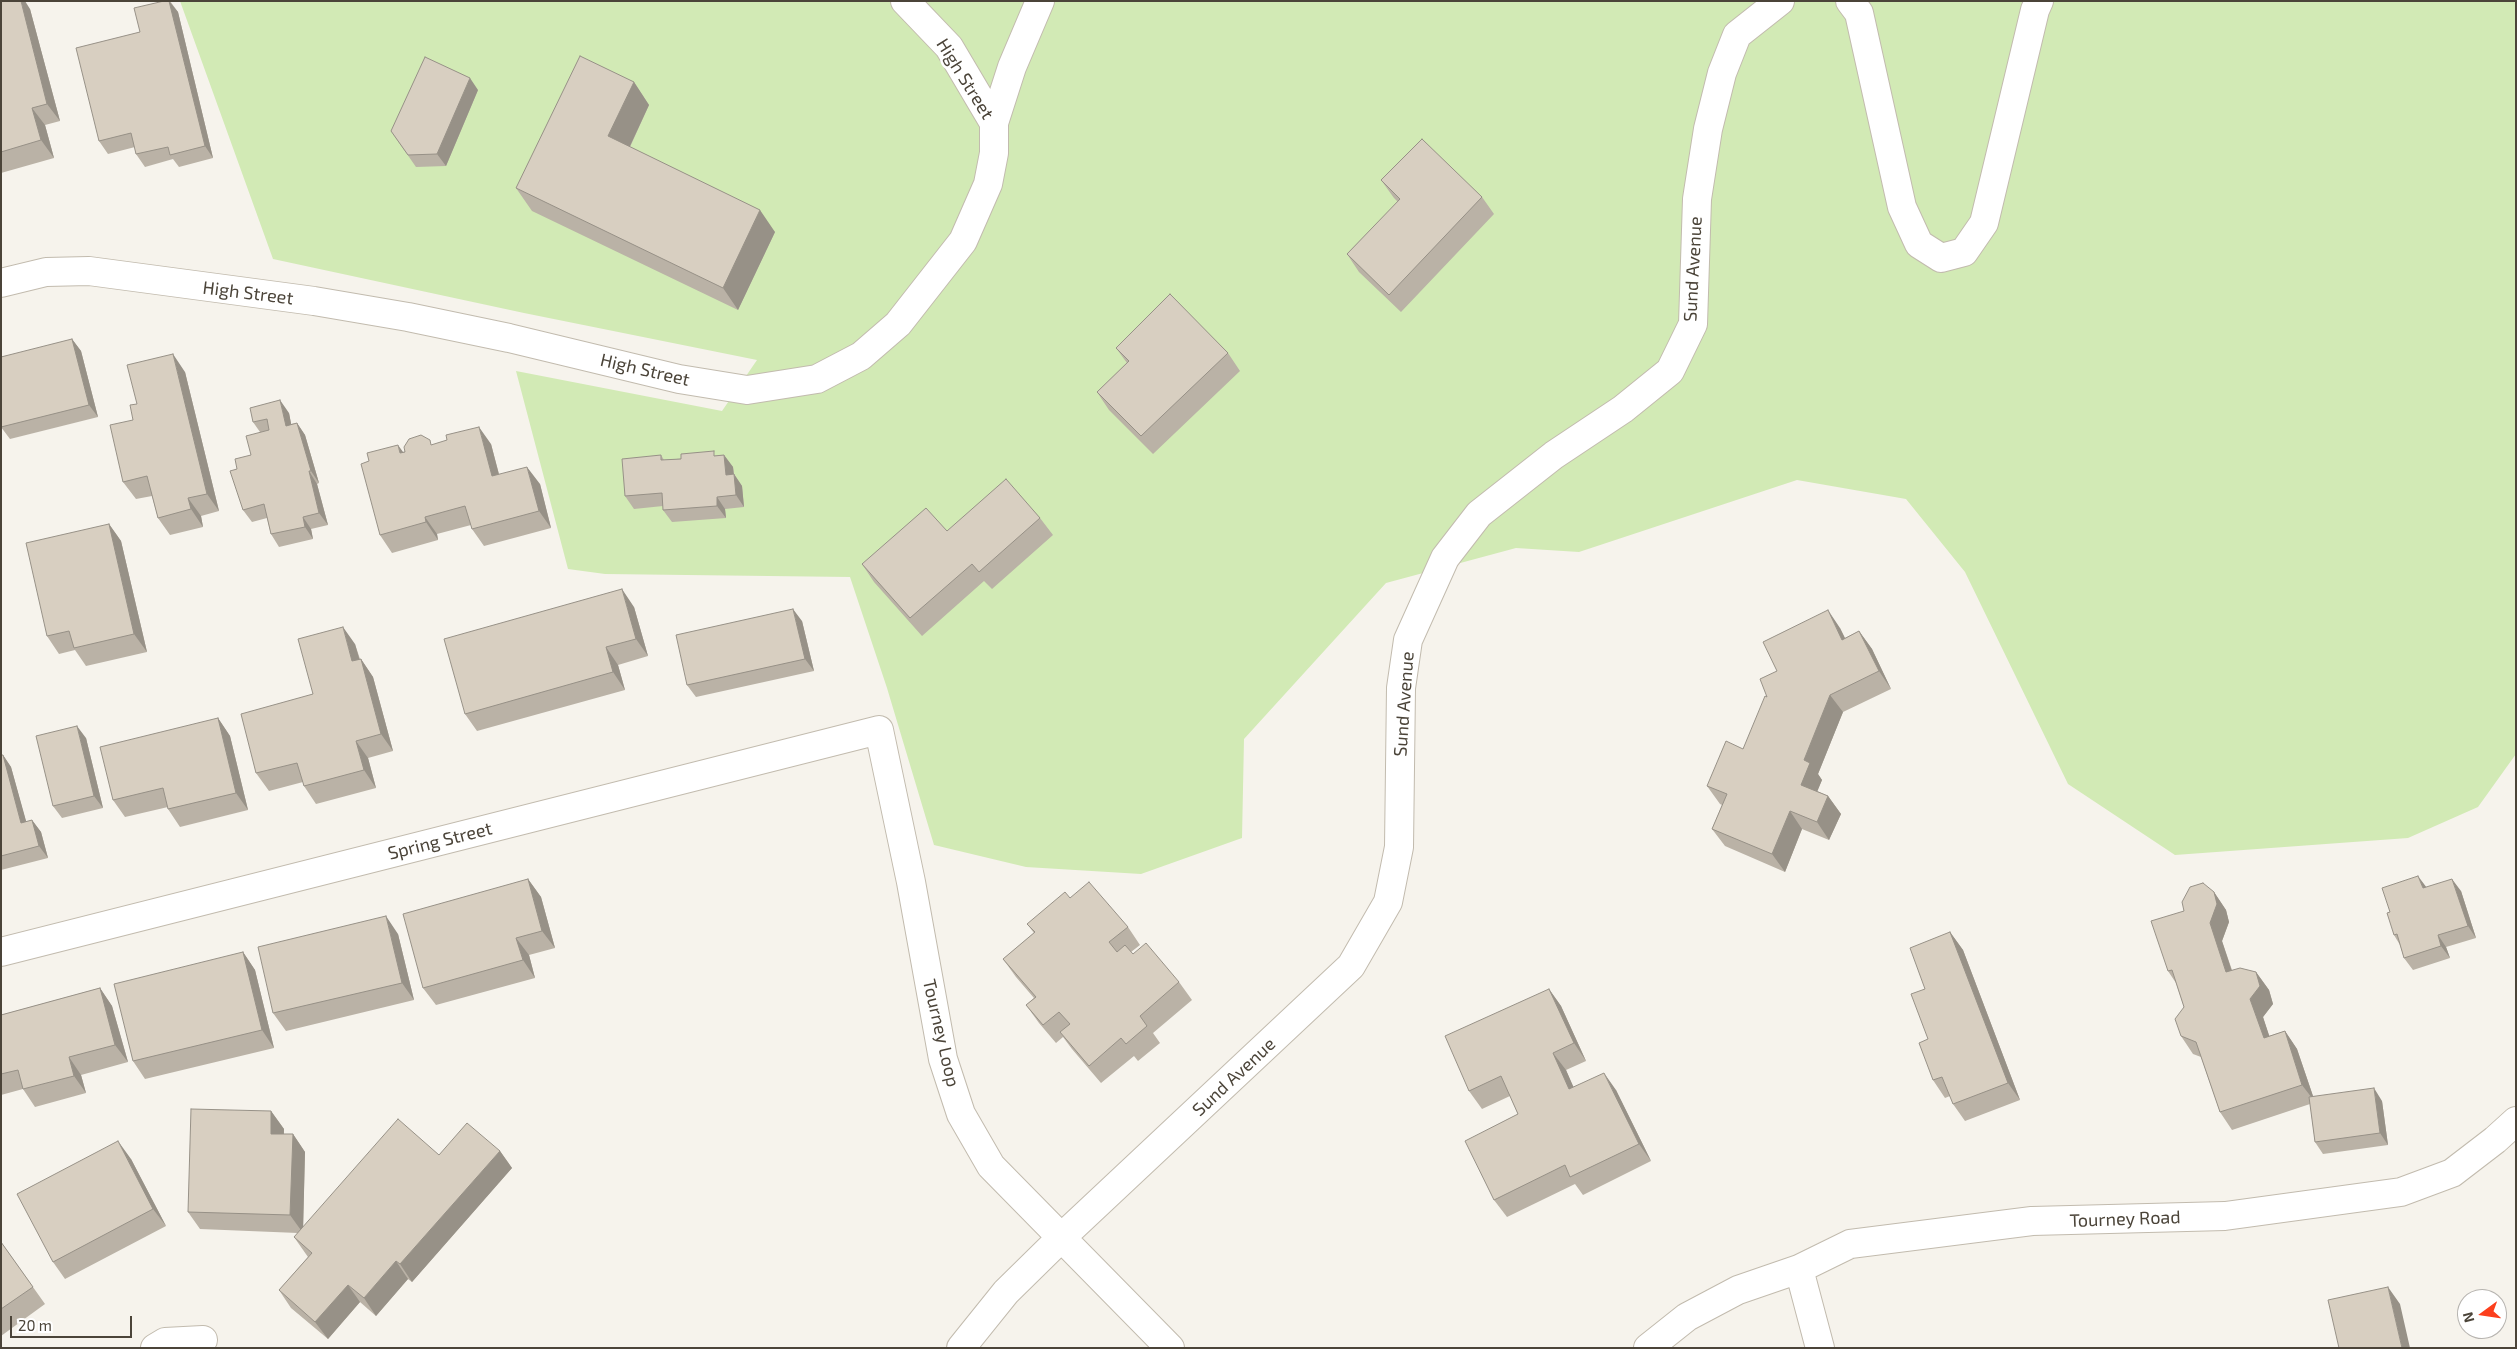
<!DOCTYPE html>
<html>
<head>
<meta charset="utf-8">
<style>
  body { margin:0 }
  #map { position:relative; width:2517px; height:1349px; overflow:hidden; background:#f6f3ec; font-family:"Exo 2",sans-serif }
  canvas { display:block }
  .frame { position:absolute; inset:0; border:2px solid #4b4439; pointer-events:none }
  .north { position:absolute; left:2457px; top:1289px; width:50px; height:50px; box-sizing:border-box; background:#fff; border:1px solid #b7b4b0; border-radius:50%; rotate:256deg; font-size:14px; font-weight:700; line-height:20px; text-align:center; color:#4b4439 }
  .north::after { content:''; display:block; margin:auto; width:18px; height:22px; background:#fc3f1d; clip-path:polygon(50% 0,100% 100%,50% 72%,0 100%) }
  .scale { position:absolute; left:10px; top:1316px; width:122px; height:22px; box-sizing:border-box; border:2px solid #4b4439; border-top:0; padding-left:6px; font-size:15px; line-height:18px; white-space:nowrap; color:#4b4439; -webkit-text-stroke:4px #fff; paint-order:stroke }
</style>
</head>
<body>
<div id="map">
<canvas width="2517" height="1349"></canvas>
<div class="frame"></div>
<div class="north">N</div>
<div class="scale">20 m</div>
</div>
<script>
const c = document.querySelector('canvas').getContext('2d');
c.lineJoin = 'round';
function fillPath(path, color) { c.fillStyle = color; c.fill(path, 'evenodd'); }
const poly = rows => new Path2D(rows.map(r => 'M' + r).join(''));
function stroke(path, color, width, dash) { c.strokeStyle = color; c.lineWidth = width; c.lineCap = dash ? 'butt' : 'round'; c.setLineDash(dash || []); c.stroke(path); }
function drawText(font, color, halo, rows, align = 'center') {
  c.font = font + ' "Exo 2",sans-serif'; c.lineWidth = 5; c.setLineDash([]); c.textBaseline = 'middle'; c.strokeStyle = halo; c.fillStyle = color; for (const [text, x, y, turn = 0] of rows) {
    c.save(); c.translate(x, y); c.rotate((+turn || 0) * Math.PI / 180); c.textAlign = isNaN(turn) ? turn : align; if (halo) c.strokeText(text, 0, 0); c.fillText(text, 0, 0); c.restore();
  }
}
const green = poly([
  [180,1,2516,1,2516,754,2478,807,2408,838,2175,855,2068,784,1965,572,1906,499,1797,480,1579,552,1516,548,1386,583,1244,739,1242,838,1141,874,1026,867,934,845,887,688,850,577,605,574,568,569,516,371,722,411,757,360,524,313,273,259]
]);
const minor = poly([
  [1850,1,1859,13,1902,207,1919,244,1941,258,1964,252,1984,223,2035,10,2039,1],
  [994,123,1012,67,1040,1],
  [1,283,46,272,89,271,314,301,408,317,509,338,679,379,747,390,817,379,861,356,898,324,963,241,988,184,994,153,994,123,949,47,905,1],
  [1,952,879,730,911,882,943,1059,961,1114,991,1166,1170,1348],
  [1799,1269,1820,1348],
  [155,1348,165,1342,203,1340],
  [961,1348,1006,1292,1062,1237,1351,966,1388,902,1399,847,1401,688,1408,640,1445,558,1479,514,1554,455,1623,409,1670,371,1693,324,1697,199,1708,129,1722,73,1737,35,1780,1],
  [1648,1348,1687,1317,1738,1290,1799,1269,1850,1244,2032,1221,2225,1216,2401,1192,2452,1173,2495,1140,2516,1121]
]);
const wall = poly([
  [1,1,30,9,60,121,45,125,54,158,1,173],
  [164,1,170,1,178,12,213,158,179,167,173,159,145,167,136,154,135,147,108,154,99,141,140,32],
  [634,82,649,105,630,147,775,232,738,310,532,211,516,188],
  [478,90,446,166,416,167,391,131],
  [1381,180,1482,197,1494,214,1401,312,1359,272,1347,254,1398,202,1394,198],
  [72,339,81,351,98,417,10,439,1,427],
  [1116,348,1228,353,1240,371,1153,454,1109,410,1097,392,1127,363],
  [185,372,219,511,201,516,203,527,170,535,158,518,152,496,136,499,123,482,133,420,137,404],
  [289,413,291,424,297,423,305,435,319,483,317,484,328,525,311,529,313,539,279,547,271,534,267,518,252,522,243,510,237,469,251,455,260,432,253,422],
  [491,444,499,474,540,484,551,528,484,546,472,529,471,525,437,534,438,540,392,553,380,535,403,452,433,445],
  [661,455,664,460,724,455,733,467,734,474,742,486,744,507,725,509,726,518,672,522,663,510,663,506,634,509,625,496],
  [1040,518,1053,535,992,589,984,581,922,636,874,582,862,564,947,531],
  [109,524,121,541,147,652,86,666,75,650,59,654,47,636],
  [634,607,648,656,618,665,625,690,477,731,465,714],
  [802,621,814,671,696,697,687,685],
  [1840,628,1845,638,1859,631,1872,649,1891,689,1843,712,1818,774,1822,780,1817,791,1828,796,1841,814,1829,840,1802,829,1785,872,1725,846,1712,829,1722,805,1720,804,1707,786,1743,749,1767,697,1777,671],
  [355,644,360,659,361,659,373,677,393,751,368,758,376,788,316,804,304,786,303,782,269,791,256,773,313,694],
  [218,718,230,736,248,810,180,827,168,809,168,807,125,817,113,800],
  [86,738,103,808,62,818,53,806],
  [1,755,3,755,11,767,26,822,32,820,41,832,48,858,1,870],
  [528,879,541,897,555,948,529,955,535,978,436,1005,423,988],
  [2426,887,2461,891,2476,938,2446,947,2450,958,2413,970,2404,958,2400,945,2394,935,2390,912],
  [2214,892,2226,910,2229,922,2222,941,2232,970,2256,972,2269,990,2273,1004,2263,1017,2269,1036,2285,1031,2297,1049,2313,1096,2382,1101,2388,1145,2323,1154,2315,1142,2310,1104,2232,1130,2220,1112,2201,1057,2193,1054,2181,1036,2184,1007,2176,983,2168,971,2184,911],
  [1070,898,1128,927,1140,945,1131,952,1133,954,1179,982,1192,1000,1153,1033,1160,1043,1138,1061,1134,1056,1101,1083,1072,1049,1063,1037,1056,1043,1039,1023,1026,1005,1034,998,1016,977,1003,959,1034,933,1027,924],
  [1950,932,1963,950,2020,1100,1965,1121,1953,1104,1950,1096,1945,1098,1933,1080,1928,1039,1925,989],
  [398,934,414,1000,286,1031,273,1013],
  [243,952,255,970,274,1048,145,1079,133,1061],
  [100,988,112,1006,128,1062,81,1075,86,1093,35,1107,23,1089,1,1095,1,1015],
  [1549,989,1561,1006,1586,1061,1566,1070,1573,1087,1616,1090,1651,1161,1583,1195,1575,1184,1507,1217,1494,1200,1518,1114,1510,1096,1482,1109,1469,1091],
  [271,1111,284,1129,284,1134,293,1134,305,1152,303,1227,439,1155,500,1151,512,1168,412,1282,408,1279,376,1316,360,1302,328,1339,291,1308,279,1290,308,1257,294,1237,298,1233,200,1229,188,1212],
  [131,1159,166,1226,65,1279,53,1262],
  [1,1242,45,1304,1,1336]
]);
const shadedWall = poly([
  [21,1,25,1,30,9,60,121,47,104],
  [169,1,178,12,213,158,205,146],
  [470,78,478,90,446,166,437,154],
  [634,82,649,105,624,159,608,136],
  [32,108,45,125,54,158,41,140],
  [760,210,775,232,738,310,723,288],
  [72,339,81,351,98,417,89,405],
  [173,354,185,372,219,511,207,494],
  [280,400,289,413,294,438,286,426],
  [297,423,305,435,319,483,311,471],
  [479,427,491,444,504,494,492,476],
  [398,445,411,463,400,453],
  [724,455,733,467,735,487,726,475],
  [527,467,540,484,551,528,539,511],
  [309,471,317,484,328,525,319,513],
  [734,474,742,486,744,507,736,495],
  [717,497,725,509,726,518,717,506],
  [188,498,201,516,203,527,191,509],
  [303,517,311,529,313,539,305,527],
  [425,517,437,534,438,540,426,522],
  [109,524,121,541,147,652,134,634],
  [622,589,634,607,648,656,636,639],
  [793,609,802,621,814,671,805,659],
  [1828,610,1840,628,1854,657,1842,640],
  [343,627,355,644,365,679,352,661],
  [1859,631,1872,649,1891,689,1879,671],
  [606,647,618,665,625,690,613,672],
  [361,659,373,677,393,751,381,734],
  [1830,695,1843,712,1818,774,1822,780,1813,802,1801,785,1804,760],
  [218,718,230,736,248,810,236,793],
  [77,726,86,738,103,808,94,796],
  [356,741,368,758,376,788,364,770],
  [3,755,11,767,30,835,21,823],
  [1828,796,1841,814,1829,840,1817,822],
  [1790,811,1802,829,1785,872,1772,854],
  [32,820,41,832,48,858,39,846],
  [2418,876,2427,888,2423,888],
  [528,879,541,897,555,948,542,931],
  [2452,879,2461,891,2476,938,2468,926],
  [2214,892,2226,910,2229,922,2222,941,2238,990,2226,972,2210,923],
  [386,916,398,934,414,1000,402,983],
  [1950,932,1963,950,2020,1100,2008,1083],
  [2438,935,2446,947,2450,958,2441,946],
  [516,938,529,955,535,978,523,960],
  [243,952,255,970,274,1048,262,1030],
  [2256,972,2269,990,2273,1004,2263,1017,2276,1056,2264,1038,2250,999],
  [100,988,112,1006,128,1062,115,1045],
  [1549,989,1561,1006,1586,1061,1574,1043],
  [2285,1031,2297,1049,2315,1102,2302,1085],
  [1553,1053,1566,1070,1582,1106,1569,1089],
  [69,1057,81,1075,86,1093,74,1076],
  [1604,1073,1616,1090,1651,1161,1639,1144],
  [2374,1088,2382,1101,2388,1145,2380,1133],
  [271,1111,284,1129,283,1151,271,1134],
  [293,1134,305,1152,303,1233,290,1215],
  [118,1141,131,1159,166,1226,153,1209],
  [500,1151,512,1168,412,1282,400,1264],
  [396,1261,408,1279,376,1316,364,1298],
  [348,1285,360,1302,328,1339,315,1322],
  [2388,1287,2400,1304,2410,1348,2402,1348]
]);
const building = poly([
  [1,1,21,1,47,104,32,108,41,140,1,152,1,1],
  [164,1,169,1,205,146,170,155,168,147,136,154,131,133,99,141,76,48,140,32,134,8,164,1],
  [580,56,634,82,608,136,760,210,723,288,516,188,580,56],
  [425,57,470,78,437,154,408,155,391,131,425,57],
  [1422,139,1482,197,1389,295,1347,254,1400,199,1381,180,1422,139],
  [1170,294,1228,353,1141,436,1097,392,1129,361,1116,348,1170,294],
  [72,339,89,405,1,427,1,357,72,339],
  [173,354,207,494,188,498,191,509,158,518,147,476,123,482,110,425,133,420,130,405,137,404,127,365,173,354],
  [280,400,286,426,297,423,311,471,309,471,319,513,303,517,305,527,271,534,264,504,243,510,230,471,237,469,235,459,251,455,246,436,269,430,267,419,253,422,250,408,280,400],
  [479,427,492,476,527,467,539,511,472,529,465,506,425,517,426,522,380,535,361,464,369,461,367,453,398,445,400,453,405,452,404,447,409,439,421,435,430,440,431,445,447,440,446,435,479,427],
  [714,451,714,456,724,455,726,475,734,474,736,495,717,497,717,506,663,510,662,493,625,496,622,459,661,455,661,460,681,459,681,454,714,451],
  [1006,479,1040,518,979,572,972,564,910,618,862,564,926,508,947,531,1006,479],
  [109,524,134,634,74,648,69,631,47,636,26,543,109,524],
  [622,589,636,639,606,647,613,672,465,714,444,639,622,589],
  [793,609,805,659,687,685,676,635,793,609],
  [1828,610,1842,640,1859,631,1879,671,1830,695,1804,760,1810,763,1801,785,1828,796,1817,822,1790,811,1772,854,1712,829,1727,794,1707,786,1726,741,1743,749,1765,696,1767,697,1760,679,1777,671,1763,642,1828,610],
  [343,627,352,661,361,659,381,734,356,741,364,770,304,786,297,763,256,773,241,714,313,694,298,639,343,627],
  [218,718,236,793,168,809,163,788,113,800,100,747,218,718],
  [77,726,94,796,53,806,36,736,77,726],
  [1,755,3,755,21,823,32,820,39,846,1,856,1,755],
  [2418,876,2423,888,2452,879,2468,926,2438,935,2441,946,2404,958,2397,934,2394,935,2387,913,2390,912,2382,888,2418,876],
  [528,879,542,931,516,938,523,960,423,988,403,914,528,879],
  [1089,882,1128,927,1109,942,1117,952,1125,945,1133,954,1146,943,1179,982,1140,1016,1147,1026,1126,1044,1121,1038,1089,1066,1060,1032,1070,1024,1059,1012,1043,1025,1026,1005,1036,997,1003,959,1035,932,1027,924,1065,892,1070,898,1089,882],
  [2203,883,2214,892,2217,904,2210,923,2226,972,2240,968,2256,972,2260,986,2250,999,2264,1038,2285,1031,2302,1085,2220,1112,2196,1042,2181,1036,2175,1019,2184,1007,2172,970,2168,971,2151,921,2184,911,2182,902,2190,887,2203,883],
  [386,916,402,983,273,1013,258,947,386,916],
  [1950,932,2008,1083,1953,1104,1942,1077,1933,1080,1919,1043,1928,1039,1911,994,1925,989,1910,948,1950,932],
  [243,952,262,1030,133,1061,114,984,243,952],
  [100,988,115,1045,69,1057,74,1076,23,1089,18,1070,1,1074,1,1015,100,988],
  [1549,989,1574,1043,1553,1053,1569,1089,1604,1073,1639,1144,1570,1177,1565,1165,1494,1200,1465,1141,1518,1114,1501,1076,1469,1091,1445,1036,1549,989],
  [2374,1088,2380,1133,2315,1142,2309,1097,2374,1088],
  [191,1109,271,1111,271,1134,293,1134,290,1215,188,1212,191,1109],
  [398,1119,439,1155,467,1123,500,1151,400,1264,396,1261,364,1298,348,1285,315,1322,279,1290,312,1253,294,1237,398,1119],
  [118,1141,153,1209,53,1262,17,1194,118,1141],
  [1,1242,33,1287,1,1309,1,1242],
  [2388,1287,2402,1348,2339,1348,2328,1300,2388,1287]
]);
const streetNames = [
  ["High Street",965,79,58],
  ["Sund Avenue",1693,269,-87],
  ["High Street",248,293,7],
  ["High Street",645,370,13],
  ["Sund Avenue",1404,704,-86],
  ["Spring Street",440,841,-14],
  ["Tourney Loop",941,1033,77],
  ["Sund Avenue",1234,1077,-43],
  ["Tourney Road",2125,1219,-2]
];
fillPath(green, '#d2eab5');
stroke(minor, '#c2bbae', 30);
stroke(minor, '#fff', 28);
fillPath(wall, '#bab2a6');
fillPath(shadedWall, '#979187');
fillPath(building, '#d8cfc1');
stroke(building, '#979187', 1);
drawText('18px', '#4b4439', '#fff', streetNames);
</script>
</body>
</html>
